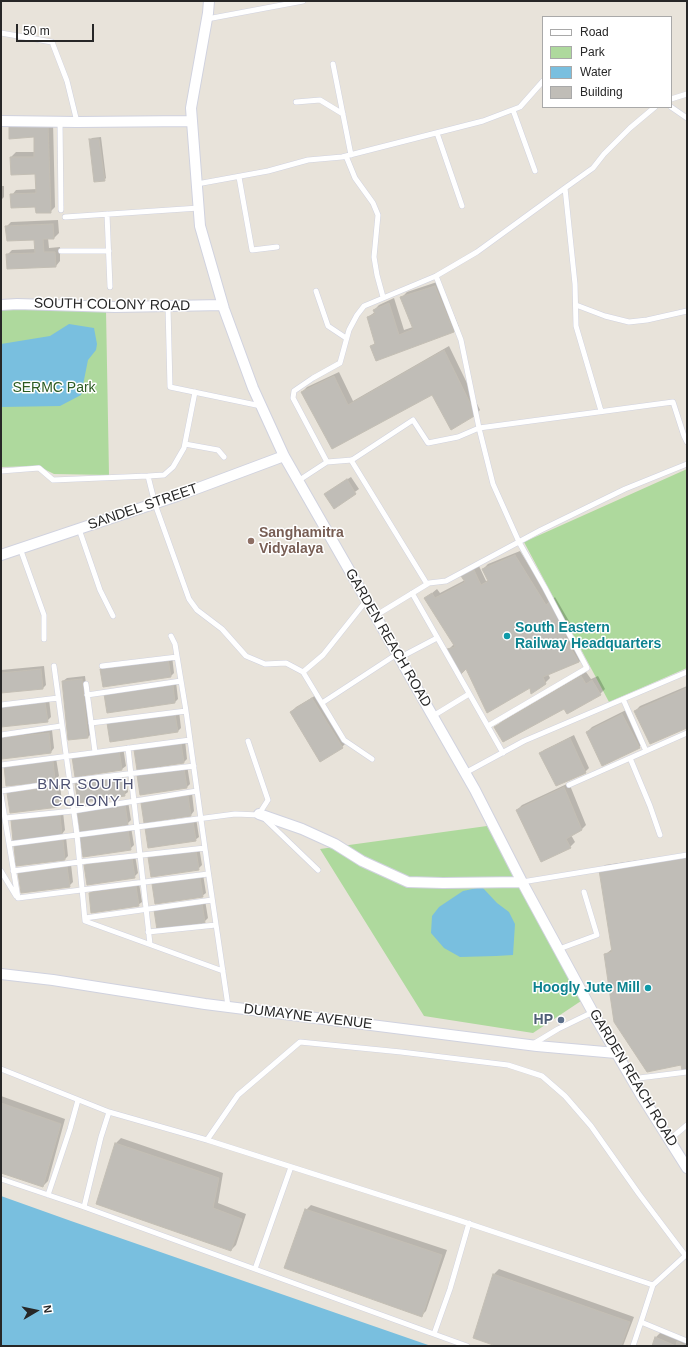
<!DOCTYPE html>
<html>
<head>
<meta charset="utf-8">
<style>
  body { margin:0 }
  #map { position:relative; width:688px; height:1347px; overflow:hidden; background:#e8e3da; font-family:Helvetica,sans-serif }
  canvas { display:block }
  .frame { position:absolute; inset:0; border:2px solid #272727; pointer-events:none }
  .legend { position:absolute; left:542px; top:16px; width:130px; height:92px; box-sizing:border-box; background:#fff; border:1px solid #a9a9a9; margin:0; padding:5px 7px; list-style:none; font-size:12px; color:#272727 }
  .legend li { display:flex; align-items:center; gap:8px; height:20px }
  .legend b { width:20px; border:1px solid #a9a9a9 }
  .north { position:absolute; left:16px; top:1291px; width:40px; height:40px; -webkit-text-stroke:3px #fff; paint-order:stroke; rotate:81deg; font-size:11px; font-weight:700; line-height:16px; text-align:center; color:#272727 }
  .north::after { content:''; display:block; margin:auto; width:14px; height:18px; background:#272727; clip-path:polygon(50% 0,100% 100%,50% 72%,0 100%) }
  .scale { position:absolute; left:16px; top:24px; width:78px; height:18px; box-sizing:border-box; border:2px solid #272727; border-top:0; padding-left:5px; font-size:12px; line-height:14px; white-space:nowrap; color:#272727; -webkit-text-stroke:3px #fff; paint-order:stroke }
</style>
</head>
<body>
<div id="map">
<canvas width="688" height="1347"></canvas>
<div class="frame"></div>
<ul class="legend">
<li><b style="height:5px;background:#fff"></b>Road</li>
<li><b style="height:11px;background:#aed99d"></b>Park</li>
<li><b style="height:11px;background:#79bfdf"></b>Water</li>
<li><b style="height:11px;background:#c0bdb7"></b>Building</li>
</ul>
<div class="north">N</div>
<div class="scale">50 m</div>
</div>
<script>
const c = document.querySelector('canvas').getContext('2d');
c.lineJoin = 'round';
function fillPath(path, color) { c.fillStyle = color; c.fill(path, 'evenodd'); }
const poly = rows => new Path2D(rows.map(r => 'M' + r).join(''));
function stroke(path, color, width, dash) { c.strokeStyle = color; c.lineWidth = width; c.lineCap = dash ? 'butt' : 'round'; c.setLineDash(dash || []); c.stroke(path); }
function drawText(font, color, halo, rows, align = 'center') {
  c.font = font + ' Helvetica,sans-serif'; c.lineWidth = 3; c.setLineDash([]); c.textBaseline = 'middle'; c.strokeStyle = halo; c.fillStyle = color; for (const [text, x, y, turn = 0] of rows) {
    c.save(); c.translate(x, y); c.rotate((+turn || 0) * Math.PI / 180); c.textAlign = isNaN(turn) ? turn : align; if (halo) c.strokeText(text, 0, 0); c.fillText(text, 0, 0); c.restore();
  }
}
const green = poly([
  [1,308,106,310,109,475,54,474,38,466,1,467],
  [687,469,687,668,609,702,524,542],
  [487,826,581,1001,533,1033,424,1016,320,849]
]);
const water = poly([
  [69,324,94,328,97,344,96,350,88,360,81,395,60,406,1,407,1,344,50,336],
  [482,887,497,903,509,912,515,924,513,955,496,956,460,957,444,948,431,933,432,916,439,907,463,891],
  [1,1196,71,1221,431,1346,1,1346]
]);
const shadow = poly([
  [53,121,55,207,50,212,12,195,16,190,37,189,36,173,11,157,16,152,35,152,35,136],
  [101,137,106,178,104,180,90,140,92,138],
  [1,186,4,186,4,197,1,200],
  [58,220,59,233,54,238,48,238,49,248,60,247,60,261,56,266,7,255,12,250,35,249,35,238,6,227,11,222],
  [440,281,459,327,454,332,371,347,376,342,368,317,375,312,374,310,379,305,394,298,404,330,413,327,402,297,407,292],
  [449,346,480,410,475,415,432,394,333,448,302,392,307,387,339,372,353,401],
  [351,477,359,489,334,507,329,491],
  [520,551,551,601,555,597,573,628,569,632,584,657,579,662,548,674,550,678,545,683,531,686,467,667,448,650,454,644,426,598,437,589,440,593,465,580,462,576,467,571,479,566,486,581,489,580,483,569,488,564],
  [172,656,174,673,170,677,101,669,105,665],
  [44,666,46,685,43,688,1,692,1,670],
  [586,672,591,679,598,676,605,689,600,694,564,708,496,727,501,722],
  [85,676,92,733,88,737,69,739,63,681,67,678],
  [176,682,178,699,175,702,105,695],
  [687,686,687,727,635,711,640,706],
  [318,694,347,742,342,747,291,712,296,707],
  [49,699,51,717,47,721,1,726],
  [628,709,644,742,639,747,587,732,592,727],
  [179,711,181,728,178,731,111,741],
  [52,730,54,748,51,752,3,757,1,739,4,735],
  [574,735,589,768,585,772,540,754,544,750],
  [185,740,187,759,184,762,135,750,139,747],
  [123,747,126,766,122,769,76,776],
  [56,758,59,776,55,780,7,785,5,767],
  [187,765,190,784,186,788,141,772],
  [125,773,128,792,124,795,76,783,79,780],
  [569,783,586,825,581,830,571,835,575,842,570,847,517,810,522,805],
  [60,784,62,803,58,806,8,793,12,790],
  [192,793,194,811,191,815,142,803,146,800],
  [128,801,131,820,127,824,81,830],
  [63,812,65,830,62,834,12,821,15,817],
  [196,818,199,837,195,840,149,847],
  [131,827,134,845,130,849,85,834],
  [66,837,68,856,65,859,15,846,18,843],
  [199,847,202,865,198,869,149,857,153,853],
  [687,853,687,1068,682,1064,606,954,612,949,600,870,605,865],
  [135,855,138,873,134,877,86,865,89,861],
  [71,864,73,882,69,886,19,873,23,869],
  [203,874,206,893,202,896,153,884,157,881],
  [139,883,142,902,138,905,90,893,93,890],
  [205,900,208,918,204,922,156,910],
  [1,1096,65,1119,48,1181,43,1186,1,1172],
  [121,1138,223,1173,218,1203,246,1214,236,1245,231,1250,97,1204,116,1143],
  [311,1205,447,1250,426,1311,421,1316,306,1210],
  [499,1269,634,1317,623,1346,499,1346,474,1338,494,1274],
  [661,1332,687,1339,687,1346,653,1346,656,1337]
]);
const building = poly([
  [9,125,48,125,51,213,36,213,35,207,11,208,10,194,36,193,35,174,11,175,10,157,34,157,34,137,9,139,9,125],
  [89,139,99,139,105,181,94,182,89,139],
  [53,224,54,239,43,239,44,252,55,252,56,267,7,269,6,254,35,253,34,240,7,241,5,226,53,224],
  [435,286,454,332,376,361,370,346,375,344,367,317,375,314,373,310,389,303,399,335,413,329,400,297,435,286],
  [444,350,476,415,451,430,432,395,332,449,301,392,334,376,348,405,444,350],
  [347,479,356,494,334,509,324,494,347,479],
  [515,555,546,605,550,601,568,634,564,637,579,662,543,677,546,684,531,694,530,688,487,713,466,669,461,674,447,649,455,647,424,598,432,593,435,598,465,582,461,576,474,570,481,585,488,581,482,569,515,555],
  [168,659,171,677,103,687,100,669,168,659],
  [41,669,43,689,1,693,1,673,41,669],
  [581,676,586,684,592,680,601,695,567,714,564,709,503,742,494,727,581,676],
  [82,679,88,738,68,740,62,681,82,679],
  [173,685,175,703,107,713,104,694,173,685],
  [687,688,687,728,650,744,634,711,687,688],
  [312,698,343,748,320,762,290,712,312,698],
  [45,702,48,722,1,727,1,707,45,702],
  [175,714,178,732,110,742,107,723,175,714],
  [622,714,640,748,602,766,586,732,622,714],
  [49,733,51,753,2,759,1,738,49,733],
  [570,738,586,773,556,786,539,753,570,738],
  [181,743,184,763,137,770,134,750,181,743],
  [119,750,122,770,75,777,72,757,119,750],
  [53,761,55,781,6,786,4,766,53,761],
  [184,768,187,788,140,795,137,775,184,768],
  [122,776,125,796,78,803,75,783,122,776],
  [56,787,59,807,10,813,7,793,56,787],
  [564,787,582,830,566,839,571,848,541,862,516,810,564,787],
  [188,796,191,816,144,823,141,803,188,796],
  [125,804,128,825,80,832,77,812,125,804],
  [60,815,62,835,13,841,11,820,60,815],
  [193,821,196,841,148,848,145,828,193,821],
  [128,830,131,850,83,857,80,837,128,830],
  [63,840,65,860,16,866,14,846,63,840],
  [196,850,199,870,151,877,148,857,196,850],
  [687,857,687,1069,682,1070,681,1065,647,1072,614,1022,604,954,612,952,599,870,687,857],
  [132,858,135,878,87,885,84,865,132,858],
  [67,867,70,887,21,893,18,873,67,867],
  [200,877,203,897,155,904,152,884,200,877],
  [136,886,139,906,91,913,89,893,136,886],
  [202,903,205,923,157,930,154,910,202,903],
  [1,1103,61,1124,43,1187,1,1173,1,1103],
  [115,1143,219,1178,213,1208,242,1219,231,1251,96,1204,115,1143],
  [305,1209,442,1255,422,1317,284,1268,305,1209],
  [493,1274,630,1322,621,1346,496,1346,473,1338,493,1274],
  [655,1337,676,1346,677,1341,685,1346,652,1346,655,1337]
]);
const service = poly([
  [207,19,303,1],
  [1,33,52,42,67,81,77,122],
  [333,64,351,155],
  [671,99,687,94],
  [296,102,320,100,343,114],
  [671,107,687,118],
  [513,110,535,171],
  [60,121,61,210],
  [437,133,462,206],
  [346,156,355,178,373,203,378,215,374,257,377,275,383,297],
  [239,177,252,250,277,247],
  [197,184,268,171,308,160,342,157,483,121,520,107,543,81],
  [565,188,575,284,576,326,601,411],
  [107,214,110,287],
  [65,217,199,208],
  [61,251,109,251],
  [436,276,461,340,479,428,673,402,684,436,687,442],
  [316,291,328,326,346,338],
  [576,305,605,316,629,322,647,320,687,311],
  [168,307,170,387,261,406],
  [185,444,218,450,224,457],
  [351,460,427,584],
  [327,462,293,398,294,391,313,378,340,363,349,330,357,315,364,306,436,276,477,252,565,188,593,168,604,154,630,128,655,107],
  [1,471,39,468,53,480,148,476,155,504,189,599,197,610,222,629,246,656,265,664,286,663,303,672,344,740,372,759],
  [148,476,164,475,173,467,184,448,195,392],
  [298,481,327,462,352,460,413,420,428,443,458,437,479,428,493,484,519,542,545,588,587,668,488,726],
  [79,529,100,590,113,616],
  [20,548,44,615,44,639],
  [412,593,503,753],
  [375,616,429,583,446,581,541,530,625,489,687,464],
  [171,636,175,644,186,711,208,870,228,1006],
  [399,658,437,638],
  [54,666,77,835,85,921,223,971],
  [102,666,177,657],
  [303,672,323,655,366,601],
  [86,684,95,752],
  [87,695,181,681],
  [623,699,646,751],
  [322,703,397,654],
  [1,705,58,698],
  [433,716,469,694],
  [91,723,186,711],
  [1,735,61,726],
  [248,741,268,800,259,814],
  [128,748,150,944],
  [630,758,650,806,660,835],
  [1,765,190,740],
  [465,773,524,741,687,672],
  [569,785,687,733],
  [1,791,69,781,194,766],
  [1,795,18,898],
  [5,818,73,811,197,791],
  [266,820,318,870],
  [9,844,235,814,260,815],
  [1,871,16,896],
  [13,871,79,862,205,848],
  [522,882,687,855],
  [18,898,208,874],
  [85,918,212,900],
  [148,932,216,925],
  [559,949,597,935,584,892],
  [533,1044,558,1029,593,1012],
  [1,1069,109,1112,207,1140,455,1219,653,1285,687,1254],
  [631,1079,687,1072],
  [207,1140,238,1095,300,1042,401,1052,508,1065,542,1076,565,1096,591,1126,639,1194,685,1255],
  [669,1140,687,1125],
  [1,1179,84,1207,467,1346],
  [48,1195,70,1129,78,1100],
  [84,1207,101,1137,109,1112],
  [255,1269,291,1167],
  [641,1322,653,1285],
  [434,1334,450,1289,469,1223],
  [633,1346,641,1322,687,1341]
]);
const minor = poly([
  [209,1,208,13,191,108,200,226,224,309,253,388,284,456,475,790,522,882,597,1020,641,1095,687,1168],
  [1,121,77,122,192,121],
  [1,305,17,304,115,307,223,305],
  [1,555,177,496,284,456],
  [259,814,302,829,335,844,362,861,408,882,443,883,522,882],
  [1,974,53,980,205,1004,537,1046,616,1053]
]);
const markers = [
  [251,541,4,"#8d6e63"],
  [507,636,4,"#0f9aa8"],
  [648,988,4,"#0f9aa8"],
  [561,1020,4,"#5c6f8a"]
];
const streetNames = [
  ["SOUTH COLONY ROAD",112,305,1],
  ["SANDEL STREET",143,507,-19],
  ["GARDEN REACH ROAD",388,638,60],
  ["DUMAYNE AVENUE",308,1017,7],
  ["GARDEN REACH ROAD",633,1078,59]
];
const parkNames = [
  ["SERMC Park",54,388]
];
const educationNames = [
  ["Sanghamitra",259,533],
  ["Vidyalaya",259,549]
];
const cultureNames = [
  ["South Eastern",515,628],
  ["Railway Headquarters",515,644],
  ["Hoogly Jute Mill",640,988,"right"]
];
const serviceNames = [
  ["HP",553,1020]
];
const neighbourhoodNames = [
  ["BNR SOUTH",86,785],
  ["COLONY",86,802]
];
fillPath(green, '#aed99d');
fillPath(water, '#79bfdf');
fillPath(shadow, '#0003');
fillPath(building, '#c0bdb7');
stroke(building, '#c3beb4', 1);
stroke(service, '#d0d2df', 6);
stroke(minor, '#d0d2df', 12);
stroke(service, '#fff', 5);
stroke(minor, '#fff', 10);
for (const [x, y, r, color] of markers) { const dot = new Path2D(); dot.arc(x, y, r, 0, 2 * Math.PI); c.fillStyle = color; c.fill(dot); stroke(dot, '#fff', 1.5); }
drawText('14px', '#272727', '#fff', streetNames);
drawText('14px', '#2a5a21', '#fff', parkNames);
drawText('bold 14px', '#785e54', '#fff', educationNames, 'left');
drawText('bold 14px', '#0d838f', '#fff', cultureNames, 'left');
drawText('bold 14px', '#4e5e75', '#fff', serviceNames, 'right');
c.letterSpacing = '1px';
drawText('15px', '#4e5272', '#fff', neighbourhoodNames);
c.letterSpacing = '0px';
</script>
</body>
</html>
